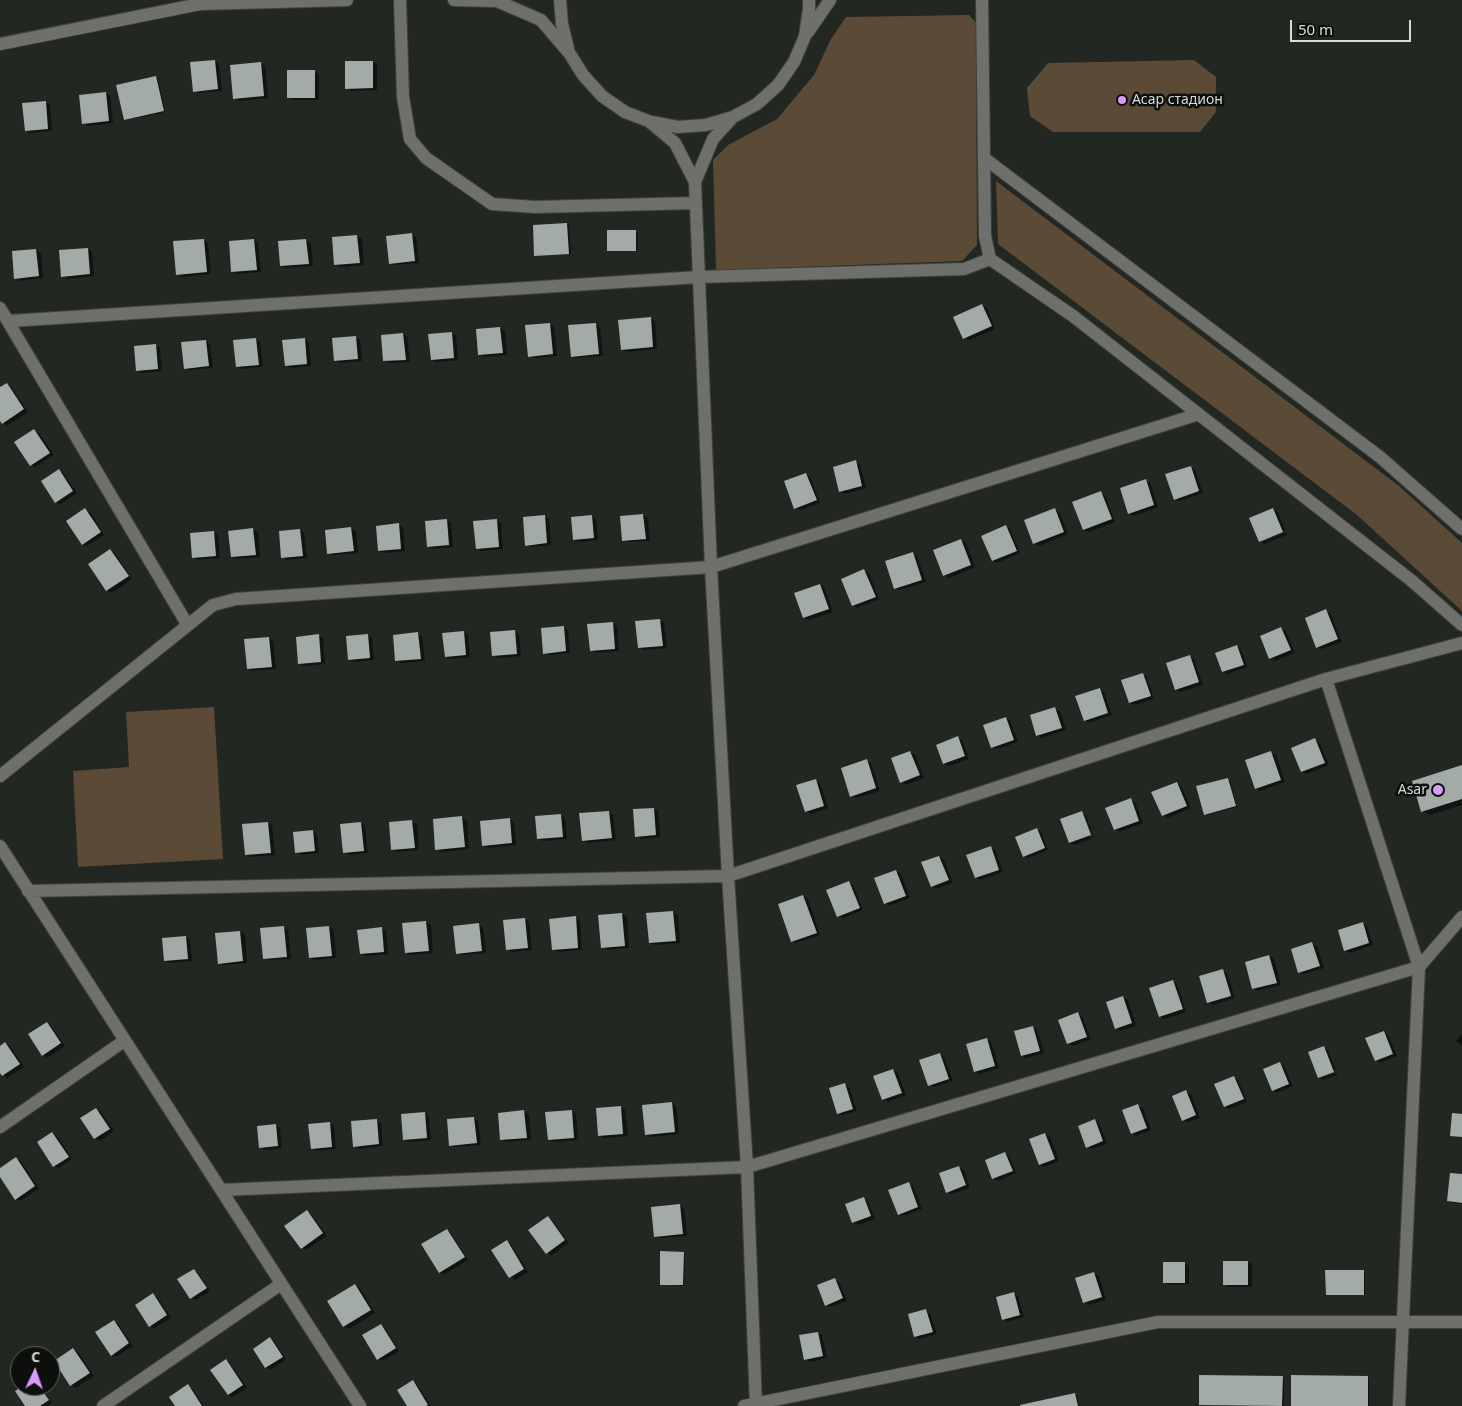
<!DOCTYPE html>
<html>
<head>
<meta charset="utf-8">
<style>
  body { margin:0 }
  #map { position:relative; width:1462px; height:1406px; overflow:hidden; background:#222722; font-family:"Noto Sans",sans-serif }
  canvas { display:block }
  .north { position:absolute; left:10px; top:1346px; width:50px; height:50px; box-sizing:border-box; background:#0d0f0d; border:1px solid #5e605e; border-radius:50%; rotate:3deg; font-size:14px; font-weight:700; line-height:20px; text-align:center; color:#d8dad7 }
  .north::after { content:''; display:block; margin:auto; width:18px; height:22px; background:#d79bf9; clip-path:polygon(50% 0,100% 100%,50% 72%,0 100%) }
  .scale { position:absolute; left:1290px; top:20px; width:121px; height:22px; box-sizing:border-box; border:2px solid #d8dad7; border-top:0; padding-left:6px; font-size:15px; line-height:18px; white-space:nowrap; color:#d8dad7; -webkit-text-stroke:4px #0d0f0d; paint-order:stroke }
</style>
</head>
<body>
<div id="map">
<canvas width="1462" height="1406"></canvas>
<div class="north">С</div>
<div class="scale">50 m</div>
</div>
<script>
const c = document.querySelector('canvas').getContext('2d');
c.lineJoin = 'round';
function fillPath(path, color) { c.fillStyle = color; c.fill(path, 'evenodd'); }
const poly = rows => new Path2D(rows.map(r => 'M' + r).join(''));
function stroke(path, color, width, dash) { c.strokeStyle = color; c.lineWidth = width; c.lineCap = dash ? 'butt' : 'round'; c.setLineDash(dash || []); c.stroke(path); }
function drawText(font, color, halo, rows, align = 'center') {
  c.font = font + ' "Noto Sans",sans-serif'; c.lineWidth = 5; c.setLineDash([]); c.textBaseline = 'middle'; c.strokeStyle = halo; c.fillStyle = color; for (const [text, x, y, turn = 0] of rows) {
    c.save(); c.translate(x, y); c.rotate((+turn || 0) * Math.PI / 180); c.textAlign = isNaN(turn) ? turn : align; if (halo) c.strokeText(text, 0, 0); c.fillText(text, 0, 0); c.restore();
  }
}
const green = poly([
  [969,15,976,23,977,245,962,261,716,270,713,160,728,145,777,119,814,75,831,39,846,17],
  [1194,60,1216,77,1216,112,1200,132,1053,132,1030,116,1027,88,1048,63],
  [996,181,1399,486,1462,543,1462,611,1357,515,998,244],
  [214,707,223,859,78,867,73,771,129,767,126,712]
]);
const shadow = poly([
  [215,61,219,64,222,91,198,93,194,91],
  [372,62,377,64,377,90,351,91,347,88],
  [260,63,265,66,268,98,239,101,235,98],
  [314,71,319,74,319,100,293,100,289,98],
  [156,77,158,78,165,112,127,120,125,119],
  [106,93,110,96,113,123,88,126,83,123],
  [45,102,50,105,52,131,30,133,26,130],
  [567,224,569,225,571,254,536,255,534,226],
  [608,231,638,232,638,251,608,250],
  [412,235,416,237,419,263,394,265,390,263],
  [357,236,362,239,364,265,340,267,335,264,333,238],
  [204,240,208,243,211,274,182,277,177,274],
  [254,240,258,243,261,272,237,274,233,271],
  [306,240,311,243,313,266,286,268,281,266,279,242],
  [87,249,92,251,94,276,67,279,63,276],
  [36,250,41,253,43,278,20,281,15,278],
  [982,306,987,308,995,329,969,340,964,338],
  [650,319,655,321,657,349,627,352,622,350],
  [550,324,554,327,557,356,534,358,529,356],
  [596,324,600,327,603,356,576,358,572,356],
  [500,328,505,331,507,355,484,357,480,354,477,330],
  [452,333,456,336,458,360,436,362,432,360],
  [403,334,407,337,410,362,389,363,385,361],
  [355,337,360,340,362,361,340,363,336,361],
  [256,339,260,342,263,367,241,369,237,366],
  [305,339,309,342,311,366,290,368,286,365],
  [206,341,210,344,213,368,189,370,185,368],
  [155,345,160,348,162,371,142,373,137,370],
  [7,384,11,387,28,412,7,426,0,419,0,389],
  [34,431,39,433,54,455,35,467,31,465],
  [855,462,860,464,866,488,845,494,840,491],
  [1191,467,1195,470,1203,493,1179,501,1175,499],
  [59,470,63,473,77,493,60,505,56,502],
  [806,474,810,477,820,503,800,510,795,508],
  [1146,481,1150,483,1158,507,1134,516,1129,513],
  [1100,493,1105,495,1115,522,1089,532,1084,530,1074,503],
  [1273,509,1278,512,1285,530,1261,540,1261,542,1260,541],
  [85,510,90,512,104,535,87,546,82,544],
  [1055,510,1059,512,1068,534,1039,546,1034,543],
  [643,515,648,518,650,541,628,542,623,540,621,517],
  [544,516,549,519,551,545,531,547,527,545],
  [592,516,596,519,598,540,578,542,574,540],
  [447,520,451,523,453,547,433,549,428,546],
  [496,520,501,523,503,549,481,551,477,548],
  [399,525,403,527,405,551,384,553,379,551],
  [1006,527,1010,529,1020,553,997,563,993,560],
  [351,529,356,531,358,553,332,555,328,553],
  [253,530,258,532,260,557,237,559,232,556],
  [300,530,304,533,307,558,287,560,282,557],
  [213,532,218,535,220,558,197,560,193,557],
  [1286,532,1287,535,1264,544,1262,542],
  [961,541,966,543,975,567,949,578,944,575],
  [110,550,115,553,132,579,112,593,107,590],
  [912,553,917,556,926,582,899,590,895,588],
  [864,571,869,573,879,599,857,608,853,605],
  [820,585,824,587,833,612,809,620,804,618,796,594],
  [1326,611,1330,613,1342,642,1322,649,1317,647],
  [660,620,664,623,667,648,643,650,639,647],
  [612,623,617,626,619,651,595,653,591,650],
  [564,627,568,630,570,653,549,655,544,653],
  [1281,629,1286,631,1295,653,1275,661,1270,658],
  [514,631,519,634,521,656,498,658,494,655],
  [464,632,468,635,470,657,450,659,446,656],
  [418,634,422,636,425,661,401,663,396,660],
  [368,635,372,638,374,660,354,662,349,660],
  [319,636,323,638,325,664,304,666,299,663],
  [268,638,273,641,276,669,252,671,248,668],
  [1237,646,1241,649,1247,667,1228,674,1223,671],
  [1190,657,1194,659,1203,685,1180,692,1176,689],
  [1143,674,1147,677,1154,699,1135,705,1130,703,1123,681],
  [1100,689,1104,692,1112,715,1089,723,1085,720],
  [1055,709,1060,711,1066,730,1041,738,1037,735],
  [1006,718,1010,721,1018,742,997,749,992,747],
  [958,738,962,740,969,759,949,766,944,764,937,746],
  [1315,740,1319,742,1329,765,1307,774,1302,772,1293,748],
  [910,752,915,755,924,778,906,785,901,782],
  [1271,753,1276,755,1285,782,1260,791,1256,788],
  [867,761,871,763,880,791,856,798,851,796],
  [1462,766,1462,805,1430,815,1422,811],
  [1228,779,1230,780,1237,807,1207,815,1205,814],
  [815,780,820,783,828,808,811,814,806,811],
  [1177,783,1181,786,1191,808,1167,818,1163,815],
  [1131,800,1135,802,1143,823,1119,832,1115,829],
  [654,809,658,811,660,837,641,839,637,836],
  [609,812,613,815,616,840,588,843,583,840],
  [1081,812,1086,815,1094,838,1093,838,1084,814,1081,814,1091,839,1074,845,1070,843],
  [561,815,565,818,567,839,543,841,538,838],
  [462,818,467,820,469,849,441,852,437,849],
  [510,819,514,822,516,845,488,848,483,845],
  [412,822,417,824,419,850,397,852,393,850],
  [268,823,272,825,275,855,251,857,246,854],
  [361,823,365,826,368,853,349,855,344,852],
  [1037,829,1041,832,1048,850,1028,858,1024,856],
  [313,831,317,834,319,853,301,855,296,852],
  [990,847,995,850,1003,872,980,880,976,877],
  [939,857,944,860,953,883,936,889,932,886],
  [896,871,901,874,910,898,889,906,885,903],
  [849,883,853,885,863,910,843,918,838,916],
  [803,896,808,899,820,935,796,943,792,941],
  [673,912,678,915,680,943,655,945,650,943,648,914],
  [622,914,627,917,629,948,607,950,602,947],
  [575,918,580,920,582,950,558,952,553,949],
  [525,919,529,922,532,950,512,952,507,949],
  [426,922,431,925,433,953,410,955,406,952],
  [1363,923,1367,926,1373,945,1350,953,1345,950],
  [479,925,483,927,486,953,462,955,457,953],
  [283,927,288,930,291,959,269,960,264,958],
  [329,927,334,930,336,958,314,960,310,958,307,929],
  [382,929,386,931,388,954,365,956,361,953],
  [240,932,245,934,247,963,223,965,219,963,216,934],
  [185,937,190,939,192,961,170,963,165,960],
  [1312,944,1317,946,1324,968,1304,974,1299,972],
  [1269,956,1274,959,1281,985,1258,991,1253,988],
  [1223,970,1227,973,1235,998,1213,1005,1208,1002],
  [1173,981,1177,984,1186,1012,1164,1019,1160,1016],
  [1123,997,1128,1000,1136,1026,1120,1031,1116,1028],
  [1078,1014,1082,1016,1091,1039,1073,1046,1068,1043],
  [47,1023,51,1026,65,1046,47,1058,43,1055],
  [1032,1027,1037,1029,1044,1053,1026,1058,1022,1056],
  [1384,1032,1388,1035,1397,1056,1380,1063,1376,1060],
  [1462,1034,1462,1046,1456,1041],
  [987,1039,991,1042,999,1068,979,1074,975,1071],
  [5,1044,10,1046,24,1067,7,1078,0,1071,0,1047],
  [1324,1048,1328,1050,1336,1070,1320,1076,1320,1078,1319,1077],
  [940,1054,944,1057,953,1081,934,1087,929,1085],
  [1280,1063,1284,1066,1293,1086,1277,1093,1273,1090],
  [893,1070,898,1073,906,1095,888,1102,883,1099],
  [1337,1073,1337,1075,1323,1080,1321,1078],
  [1234,1077,1238,1080,1247,1102,1229,1109,1225,1106],
  [845,1085,849,1087,857,1111,842,1115,838,1113],
  [1186,1092,1191,1094,1200,1118,1187,1122,1183,1120],
  [672,1104,676,1106,679,1134,651,1137,646,1134],
  [1138,1106,1143,1108,1151,1130,1136,1136,1132,1133],
  [621,1107,625,1110,628,1136,604,1138,599,1135],
  [96,1109,101,1112,114,1131,100,1141,95,1138],
  [572,1111,576,1114,578,1140,554,1142,549,1139],
  [524,1112,529,1114,531,1140,506,1142,501,1139,499,1114],
  [425,1114,429,1116,431,1140,409,1142,405,1140],
  [474,1118,478,1121,481,1145,455,1147,450,1145],
  [376,1120,381,1123,383,1146,359,1149,355,1146],
  [1095,1120,1099,1123,1107,1144,1092,1149,1087,1147],
  [329,1124,334,1126,336,1149,316,1151,312,1148],
  [275,1125,280,1128,282,1148,265,1150,260,1147],
  [52,1134,57,1136,72,1159,59,1168,54,1166],
  [1045,1134,1050,1137,1059,1161,1044,1167,1040,1164],
  [1005,1154,1009,1156,1016,1173,998,1181,993,1178],
  [16,1159,21,1161,39,1189,20,1201,16,1199,0,1175,0,1170],
  [959,1167,964,1170,970,1188,952,1194,947,1192],
  [1462,1176,1462,1204,1453,1203,1448,1201],
  [909,1184,913,1186,922,1209,903,1216,899,1214],
  [864,1199,868,1201,875,1219,858,1225,853,1222],
  [680,1206,684,1208,687,1236,659,1238,655,1236],
  [307,1211,311,1214,327,1236,306,1250,302,1248],
  [548,1217,552,1220,569,1243,551,1256,547,1253],
  [447,1230,451,1233,468,1260,444,1275,440,1272],
  [507,1242,511,1244,528,1272,515,1280,510,1277,493,1250],
  [683,1253,685,1254,684,1286,661,1284],
  [1248,1262,1252,1264,1252,1287,1228,1287,1224,1284],
  [1185,1263,1189,1266,1189,1284,1169,1285,1164,1282],
  [194,1270,198,1273,210,1291,196,1300,191,1298],
  [1363,1271,1365,1272,1365,1295,1327,1295],
  [1094,1273,1099,1276,1106,1300,1089,1305,1084,1302],
  [834,1280,839,1282,847,1301,830,1307,826,1305],
  [355,1285,360,1288,375,1313,349,1329,344,1326],
  [1013,1293,1018,1296,1024,1317,1008,1322,1003,1319],
  [153,1295,157,1297,171,1318,154,1328,150,1326],
  [926,1310,930,1313,937,1334,920,1339,915,1336],
  [114,1321,118,1324,133,1346,116,1357,112,1355],
  [381,1325,385,1328,399,1351,382,1361,378,1359],
  [817,1333,822,1335,827,1358,810,1362,805,1359],
  [270,1339,274,1341,286,1359,271,1370,266,1367,254,1349],
  [73,1349,78,1352,94,1376,76,1388,71,1385],
  [226,1361,230,1363,247,1388,233,1397,228,1395],
  [1282,1377,1284,1378,1284,1406,1200,1404],
  [1367,1377,1369,1378,1369,1406,1292,1406],
  [413,1382,417,1384,431,1406,408,1406],
  [25,1386,41,1386,52,1403,48,1406,27,1406],
  [188,1386,192,1389,204,1406,177,1406],
  [1075,1394,1077,1395,1079,1406,1022,1406]
]);
const building = poly([
  [215,60,218,89,193,92,190,62],
  [345,61,373,61,373,88,345,89],
  [261,62,264,96,233,99,230,65],
  [287,70,315,70,315,98,287,98],
  [156,76,164,111,124,120,116,85],
  [106,92,109,121,82,124,79,95],
  [46,101,48,129,25,131,22,103],
  [567,223,569,254,534,256,533,225],
  [607,230,636,230,636,251,607,251],
  [412,233,415,261,389,264,386,236],
  [357,235,360,263,334,265,332,237],
  [204,239,207,272,176,275,173,241],
  [254,239,257,270,231,272,229,241],
  [306,239,309,264,280,266,278,241],
  [88,248,90,274,61,277,59,250],
  [36,249,39,276,14,279,12,251],
  [982,304,992,326,963,339,953,317],
  [651,317,653,347,621,350,618,320],
  [550,323,553,354,528,357,525,325],
  [596,323,599,354,571,357,568,325],
  [500,327,503,353,478,355,476,329],
  [452,332,454,358,431,360,428,334],
  [403,333,406,360,383,361,381,335],
  [356,336,358,359,334,361,332,338],
  [256,338,259,365,236,367,233,340],
  [305,338,307,364,285,366,282,340],
  [206,340,209,366,184,369,181,342],
  [156,344,158,369,136,371,134,346],
  [7,383,24,409,2,424,0,421,0,387],
  [34,429,50,453,30,466,14,442],
  [856,460,862,486,839,492,833,467],
  [1191,466,1199,491,1174,500,1165,474],
  [59,469,73,491,55,503,41,481],
  [806,473,817,500,794,509,784,481],
  [1146,479,1154,505,1128,514,1120,488],
  [1101,491,1112,519,1083,530,1072,502],
  [85,508,101,532,82,545,66,521],
  [1055,508,1064,532,1033,544,1024,520],
  [1273,508,1283,532,1259,542,1249,518],
  [643,514,646,539,622,541,620,516],
  [545,515,547,543,525,546,523,517],
  [592,515,594,538,573,540,571,517],
  [447,519,449,545,427,547,425,521],
  [497,519,499,547,476,549,473,521],
  [399,523,401,549,378,551,376,526],
  [1006,525,1017,551,992,561,981,536],
  [351,527,354,551,327,554,325,530],
  [253,528,256,555,231,557,228,531],
  [300,529,303,556,281,558,279,531],
  [214,531,216,556,192,558,190,533],
  [961,539,971,565,943,576,933,550],
  [110,549,129,576,106,591,88,564],
  [913,552,922,580,894,589,885,561],
  [864,569,876,597,852,606,841,579],
  [820,584,829,609,803,618,794,593],
  [1326,609,1338,639,1316,648,1305,618],
  [660,619,663,646,638,648,635,621],
  [613,622,615,649,590,651,587,624],
  [564,626,566,651,543,654,541,628],
  [1281,627,1291,650,1269,659,1260,636],
  [515,630,517,654,492,656,490,632],
  [464,631,466,655,445,657,442,633],
  [418,632,421,659,395,661,393,635],
  [319,634,321,662,298,664,296,637],
  [368,634,370,658,348,660,346,636],
  [269,637,272,667,247,669,244,639],
  [1237,645,1244,665,1222,672,1215,653],
  [1190,655,1199,682,1175,690,1166,663],
  [1143,673,1151,696,1129,703,1121,680],
  [1100,688,1108,713,1084,721,1075,696],
  [1055,707,1062,728,1036,736,1030,715],
  [1006,717,1014,740,991,748,983,725],
  [958,736,965,756,943,764,936,745],
  [1315,738,1325,763,1301,772,1291,748],
  [910,751,920,775,900,783,891,758],
  [1271,751,1281,780,1255,789,1245,760],
  [867,759,876,788,850,797,841,768],
  [1462,765,1462,799,1421,812,1412,781],
  [1228,778,1236,806,1204,815,1196,786],
  [816,779,824,806,805,812,796,785],
  [1177,782,1187,806,1162,816,1151,792],
  [1131,798,1139,821,1114,830,1105,808],
  [654,808,656,835,635,837,633,809],
  [609,811,612,838,582,841,579,813],
  [1082,811,1091,835,1069,843,1060,819],
  [561,814,563,837,537,839,535,816],
  [462,816,465,847,435,850,433,819],
  [510,818,512,843,482,846,480,821],
  [412,820,415,848,391,850,389,822],
  [268,822,271,853,245,855,242,824],
  [361,822,364,851,343,853,340,824],
  [1037,828,1045,848,1023,857,1015,837],
  [313,830,315,851,295,853,293,832],
  [991,846,999,870,975,878,966,855],
  [939,856,949,880,931,887,921,862],
  [896,870,906,896,884,904,874,878],
  [849,881,860,908,837,917,826,890],
  [803,895,817,933,791,942,778,904],
  [673,911,676,941,649,943,646,913],
  [622,913,625,946,601,948,598,915],
  [576,916,578,948,552,950,549,919],
  [525,918,528,948,506,950,503,920],
  [426,921,429,951,405,953,402,923],
  [1363,922,1369,943,1344,951,1338,930],
  [479,923,482,951,456,954,453,926],
  [284,926,287,957,263,959,260,928],
  [329,926,332,956,309,958,306,928],
  [382,927,384,952,360,954,357,930],
  [240,931,243,961,218,964,215,933],
  [186,936,188,959,164,961,162,938],
  [1312,942,1320,966,1298,973,1291,949],
  [1269,955,1277,983,1252,989,1245,962],
  [1223,969,1231,996,1207,1003,1199,976],
  [1173,980,1183,1009,1159,1017,1149,988],
  [1123,996,1132,1023,1115,1029,1106,1002],
  [1078,1012,1087,1037,1067,1044,1058,1020],
  [47,1022,61,1043,42,1056,28,1034],
  [1033,1026,1040,1051,1021,1056,1014,1031],
  [1384,1031,1393,1054,1375,1061,1365,1038],
  [987,1038,995,1066,974,1072,966,1044],
  [5,1042,20,1064,2,1076,0,1073,0,1046],
  [1324,1046,1334,1072,1318,1078,1308,1052],
  [940,1053,949,1079,928,1086,919,1060],
  [1280,1062,1289,1084,1272,1091,1263,1069],
  [893,1069,902,1093,882,1100,873,1076],
  [1234,1076,1244,1099,1224,1107,1214,1084],
  [845,1083,853,1109,837,1114,829,1088],
  [1186,1090,1196,1115,1182,1121,1172,1096],
  [672,1102,675,1132,645,1135,642,1105],
  [1138,1104,1147,1128,1131,1134,1122,1110],
  [621,1106,623,1134,598,1136,596,1108],
  [96,1108,110,1129,94,1139,80,1118],
  [524,1110,527,1138,500,1140,498,1113],
  [572,1110,574,1138,548,1140,545,1112],
  [425,1112,427,1138,403,1140,401,1114],
  [1452,1113,1462,1114,1462,1137,1450,1136],
  [474,1117,477,1143,449,1146,447,1119],
  [377,1119,379,1144,353,1147,351,1121],
  [1095,1119,1103,1141,1086,1148,1078,1126],
  [330,1122,332,1147,311,1149,308,1124],
  [276,1124,278,1146,259,1148,257,1126],
  [52,1132,69,1157,53,1167,37,1142],
  [1045,1133,1055,1159,1039,1165,1029,1139],
  [1005,1152,1013,1171,992,1179,985,1160],
  [16,1157,35,1186,15,1200,0,1177,0,1168],
  [959,1166,966,1185,946,1193,939,1173],
  [1450,1173,1462,1174,1462,1203,1447,1201],
  [909,1182,918,1207,898,1215,888,1190],
  [864,1197,871,1216,852,1223,845,1204],
  [680,1204,683,1234,654,1237,651,1207],
  [307,1210,323,1233,301,1249,284,1226],
  [548,1216,565,1240,546,1254,528,1230],
  [447,1229,465,1257,439,1273,421,1244],
  [507,1240,524,1269,509,1278,491,1250],
  [660,1251,684,1252,683,1285,660,1285],
  [1223,1261,1248,1261,1248,1285,1223,1285],
  [1163,1262,1185,1262,1185,1283,1163,1283],
  [194,1269,207,1288,190,1299,177,1279],
  [1325,1270,1364,1270,1364,1295,1326,1295],
  [1094,1272,1102,1297,1083,1303,1075,1278],
  [835,1278,843,1298,825,1306,817,1285],
  [355,1284,371,1310,343,1327,327,1301],
  [1014,1292,1020,1315,1002,1320,996,1297],
  [153,1293,167,1315,149,1327,135,1305],
  [926,1309,933,1332,914,1337,908,1314],
  [114,1320,129,1343,111,1356,95,1332],
  [381,1324,396,1348,377,1360,362,1335],
  [818,1332,823,1356,804,1360,799,1335],
  [270,1337,283,1357,265,1368,253,1349],
  [73,1348,90,1373,70,1386,54,1361],
  [226,1359,243,1385,228,1395,210,1370],
  [1199,1375,1283,1376,1282,1406,1199,1405],
  [1291,1375,1368,1376,1368,1406,1291,1406],
  [413,1380,428,1405,426,1406,407,1406,397,1390],
  [188,1384,202,1406,175,1406,169,1397],
  [23,1386,39,1386,49,1400,40,1406,25,1406,15,1391],
  [1075,1393,1078,1406,1020,1406,1020,1405]
]);
const minor = poly([
  [400,0,403,97,410,139,426,158,492,204,535,207,696,203],
  [454,0,497,1,501,0],
  [560,0,562,24,568,49],
  [982,0,985,236,990,259,1073,316,1412,581,1462,625],
  [497,1,541,20,570,54,583,75,602,96,625,112,651,122,678,127,706,125,733,117,757,104,778,85,794,62,805,36,809,9,809,0],
  [808,32,830,0],
  [0,44,200,4,347,0],
  [733,117,713,139,695,182,711,567,728,876,747,1167,756,1406],
  [651,123,675,143,695,182],
  [984,158,1380,457,1462,529],
  [0,308,187,624],
  [9,321,699,277,964,269,990,259],
  [1326,679,1419,967,1399,1406],
  [0,776,213,605,236,599,711,567,1199,414],
  [0,846,360,1406],
  [28,891,728,876,1326,679,1462,643],
  [0,1127,124,1041],
  [221,1190,747,1167,1419,967,1462,917],
  [103,1406,281,1284],
  [744,1406,1158,1322,1462,1322]
]);
const markers = [
  [1122,100,5,"#d79bf9"],
  [1438,790,6,"#d79bf9"]
];
const poiNames = [
  ["Асар стадион",1132,100],
  ["Asar",1427,790,"right"]
];
fillPath(green, '#5b4a35');
fillPath(shadow, '#0007');
fillPath(building, '#a2aba8');
stroke(minor, '#3f443f', 14);
stroke(minor, '#6f6f6c', 12);
for (const [x, y, r, color] of markers) { const dot = new Path2D(); dot.arc(x, y, r, 0, 2 * Math.PI); c.fillStyle = color; c.fill(dot); stroke(dot, '#0d0f0d', 2); }
drawText('14px', '#d8dad7', '#0d0f0d', poiNames, 'left');
</script>
</body>
</html>
